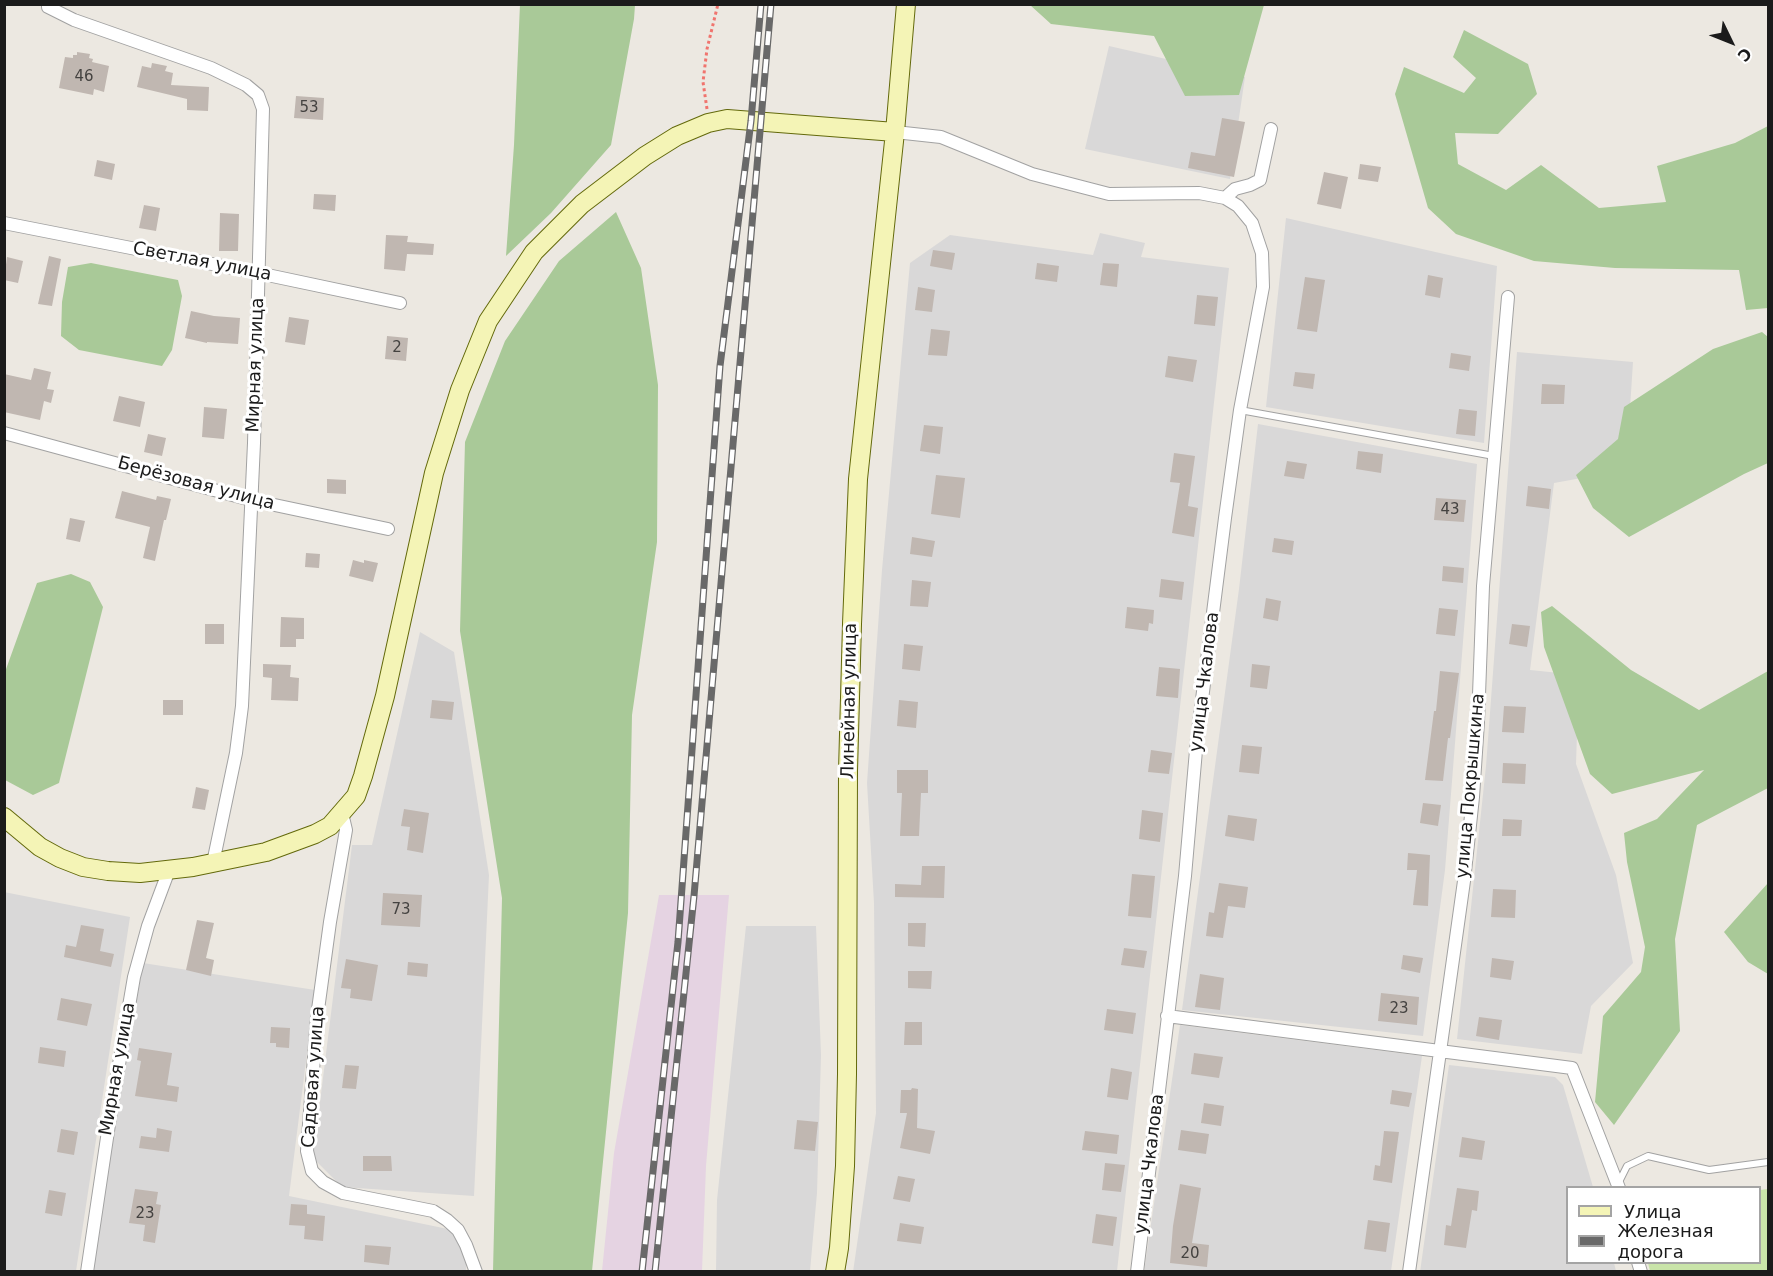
<!DOCTYPE html>
<html>
<head>
<meta charset="utf-8">
<style>
  body { margin:0 }
  #map { position:relative; width:1773px; height:1276px; overflow:hidden; background:#ece8e1; font-family:"DejaVu Sans",sans-serif }
  canvas { display:block }
  .frame { position:absolute; inset:0; border:6px solid #1b1b1b; pointer-events:none }
  .legend { position:absolute; left:1566px; top:1186px; width:195px; height:78px; box-sizing:border-box; background:#fff; border:2px solid #a4a4a4; margin:0; padding:8px 10px; list-style:none; font-size:18px; color:#1b1b1b }
  .legend li { display:flex; align-items:center; gap:12px; height:30px }
  .legend b { width:30px; border:2px solid #a4a4a4 }
  .north { position:absolute; left:1701px; top:12px; width:60px; height:60px; -webkit-text-stroke:4px #fff; paint-order:stroke; rotate:133deg; font-size:16px; font-weight:700; line-height:24px; text-align:center; color:#1b1b1b }
  .north::after { content:''; display:block; margin:auto; width:21px; height:27px; background:#1b1b1b; clip-path:polygon(50% 0,100% 100%,50% 72%,0 100%) }
</style>
</head>
<body>
<div id="map">
<canvas width="1773" height="1276"></canvas>
<div class="frame"></div>
<ul class="legend">
<li><b style="height:8px;background:#f4f4b6"></b>Улица</li>
<li><b style="height:8px;background:#696969"></b>Железная дорога</li>
</ul>
<div class="north">С</div>
</div>
<script>
const c = document.querySelector('canvas').getContext('2d');
c.lineJoin = 'round';
function fillPath(path, color) { c.fillStyle = color; c.fill(path, 'evenodd'); }
const poly = rows => new Path2D(rows.map(r => 'M' + r).join(''));
function stroke(path, color, width, dash) { c.strokeStyle = color; c.lineWidth = width; c.lineCap = dash ? 'butt' : 'round'; c.setLineDash(dash || []); c.stroke(path); }
function drawText(font, color, halo, rows, align = 'center') {
  c.font = font + ' "DejaVu Sans",sans-serif'; c.lineWidth = 6; c.setLineDash([]); c.textBaseline = 'middle'; c.strokeStyle = halo; c.fillStyle = color; for (const [text, x, y, turn = 0] of rows) {
    c.save(); c.translate(x, y); c.rotate((+turn || 0) * Math.PI / 180); c.textAlign = isNaN(turn) ? turn : align; if (halo) c.strokeText(text, 0, 0); c.fillText(text, 0, 0); c.restore();
  }
}
const residential = poly([
  [1109,46,1245,77,1230,179,1085,149],
  [1286,218,1497,266,1484,443,1266,407],
  [1100,233,1145,243,1141,257,1229,268,1117,1271,853,1272,876,1113,874,903,867,783,882,570,910,263,950,235,1093,255],
  [1517,352,1633,362,1626,470,1554,483,1530,670,1579,675,1576,764,1616,875,1633,963,1591,1006,1582,1054,1457,1039,1486,766],
  [1258,424,1477,464,1445,870,1423,1036,1182,1010,1239,589],
  [420,632,454,652,489,875,474,1196,342,1187,313,1158,352,845,372,845],
  [4,892,130,917,76,1271,5,1271],
  [746,926,816,926,821,1055,817,1193,810,1271,716,1272,717,1200],
  [143,963,315,990,289,1196,467,1233,466,1271,91,1272],
  [1180,1025,1422,1056,1391,1271,1144,1272],
  [1449,1065,1555,1077,1563,1085,1593,1187,1568,1188,1568,1262,1614,1263,1616,1271,1420,1272]
]);
const industrial = poly([
  [659,895,729,895,706,1166,702,1271,602,1271,614,1153]
]);
const grass = poly([
  [1768,1189,1768,1271,1650,1271,1648,1263,1760,1262,1760,1190]
]);
const forest = poly([
  [520,4,635,5,634,19,611,145,551,213,506,256,514,145],
  [1030,5,1264,5,1239,95,1185,96,1154,36,1051,24],
  [1464,30,1528,64,1537,94,1498,134,1455,133,1458,164,1506,190,1541,165,1599,208,1666,202,1657,166,1735,143,1768,126,1768,308,1746,310,1739,270,1615,268,1534,261,1456,234,1428,208,1395,94,1404,67,1464,93,1476,78,1453,57],
  [616,212,641,268,658,385,657,542,632,715,628,913,592,1271,493,1271,502,898,460,631,465,442,505,341,559,261],
  [91,263,178,280,182,296,172,350,162,366,79,350,61,336,62,302,68,267],
  [1762,332,1768,337,1768,463,1744,474,1629,537,1593,508,1576,475,1618,439,1624,407,1713,349],
  [71,574,90,582,103,607,59,783,33,795,5,780,5,672,37,583],
  [1552,606,1631,670,1699,710,1768,671,1768,788,1697,825,1675,939,1680,1031,1614,1125,1595,1102,1603,1016,1641,972,1645,947,1627,862,1624,833,1657,819,1704,770,1612,794,1590,774,1544,647,1541,612],
  [1768,883,1768,974,1748,962,1724,932]
]);
const building = poly([
  [77,52,90,54,89,58,93,59,92,62,109,66,104,92,94,89,93,95,59,88,65,57,73,58,73,55,77,55],
  [152,63,167,66,165,71,173,73,171,85,209,87,208,111,187,110,187,99,137,87,142,66,151,68],
  [296,96,324,98,323,120,294,118],
  [1222,118,1245,122,1234,177,1188,168,1191,152,1215,156],
  [97,160,115,164,112,180,94,176],
  [1360,164,1381,167,1378,182,1358,179],
  [1324,172,1348,177,1341,209,1317,204],
  [314,194,336,195,335,211,313,209],
  [144,205,160,208,156,231,139,228],
  [220,213,239,214,238,251,219,251],
  [386,235,408,236,407,242,434,244,433,255,407,254,405,271,384,269],
  [933,250,955,253,952,270,930,266],
  [49,256,61,259,52,306,38,304],
  [7,257,23,261,18,283,4,280],
  [1037,263,1059,266,1057,282,1035,279],
  [1103,263,1119,264,1117,287,1100,285],
  [1428,275,1443,278,1440,298,1425,295],
  [1305,277,1325,280,1317,332,1297,329],
  [918,287,935,290,932,312,915,310],
  [1197,295,1218,297,1215,326,1194,324],
  [191,311,214,316,240,318,238,344,207,342,207,343,185,338],
  [289,317,309,320,305,345,285,342],
  [931,329,950,331,947,356,928,355],
  [387,336,408,338,406,361,385,359],
  [1451,353,1471,356,1469,371,1449,368],
  [1168,356,1197,360,1193,382,1165,377],
  [34,368,51,372,47,389,54,390,51,403,44,401,40,420,4,412,4,374,31,380],
  [1295,372,1315,374,1313,389,1293,386],
  [1542,384,1565,385,1564,404,1541,404],
  [119,396,145,402,140,427,113,421],
  [204,407,227,409,224,439,202,437],
  [1459,409,1477,411,1475,436,1456,434],
  [924,425,943,427,940,454,920,451],
  [148,434,166,438,162,456,144,452],
  [1358,451,1383,454,1381,473,1356,469],
  [1174,453,1195,456,1188,506,1198,508,1194,537,1172,533,1180,483,1170,482],
  [1287,461,1307,464,1304,479,1284,476],
  [936,475,965,478,960,518,931,514],
  [327,479,346,480,346,494,327,493],
  [1528,486,1551,489,1549,509,1526,506],
  [122,491,156,500,157,496,171,499,166,520,164,520,155,561,143,558,150,527,115,518],
  [1436,498,1466,500,1464,522,1434,520],
  [70,518,85,521,80,542,66,539],
  [912,537,935,541,932,557,910,554],
  [1274,538,1294,541,1292,555,1272,552],
  [306,553,320,554,319,568,305,567],
  [353,560,364,563,364,560,378,563,373,582,349,576],
  [1443,566,1464,568,1463,583,1442,581],
  [1161,579,1184,582,1182,600,1159,597],
  [912,580,931,582,928,607,910,606],
  [1266,598,1281,601,1278,621,1263,618],
  [1127,607,1154,610,1153,624,1149,623,1148,631,1125,628],
  [1439,608,1458,610,1455,636,1436,634],
  [281,617,304,618,304,639,296,639,296,647,280,647],
  [205,624,224,624,224,644,205,644],
  [1512,624,1530,626,1527,647,1509,644],
  [904,644,923,646,920,671,902,669],
  [263,664,291,665,290,677,299,678,298,701,271,700,272,678,263,677],
  [1252,664,1270,666,1267,689,1250,687],
  [1159,667,1180,669,1178,698,1156,696],
  [1440,671,1459,673,1450,738,1448,738,1443,781,1425,780,1434,711,1436,711],
  [163,700,183,700,183,715,163,715],
  [432,700,454,702,452,720,430,718],
  [899,700,918,702,916,728,897,726],
  [1504,706,1526,707,1524,733,1502,732],
  [1242,745,1262,747,1259,774,1239,772],
  [1151,750,1172,753,1169,774,1148,772],
  [1503,763,1526,764,1525,784,1502,783],
  [897,770,928,770,928,793,921,793,919,836,900,836,902,793,897,793],
  [196,787,209,790,205,810,192,808],
  [1423,803,1441,805,1438,826,1420,823],
  [404,809,429,813,423,853,407,850,410,827,401,826],
  [1142,810,1163,813,1160,842,1139,839],
  [1228,815,1257,819,1254,841,1225,836],
  [1503,819,1522,820,1521,836,1502,836],
  [1408,853,1430,855,1428,906,1413,905,1417,870,1407,870],
  [922,866,945,866,944,898,895,897,895,884,921,885],
  [1132,874,1155,876,1151,918,1128,916],
  [1219,883,1248,887,1245,908,1228,906,1223,938,1206,936,1209,912,1214,913],
  [1493,889,1516,890,1515,918,1491,917],
  [383,893,422,895,420,927,381,925],
  [197,920,214,923,206,958,214,960,211,976,186,970],
  [908,923,926,923,925,947,908,946],
  [81,925,104,929,100,951,114,954,111,967,64,957,66,945,76,947],
  [1124,948,1147,951,1144,968,1121,965],
  [1403,955,1423,958,1420,973,1401,969],
  [1492,958,1514,961,1511,980,1490,977],
  [346,959,378,965,372,1001,350,998,351,989,341,988],
  [408,962,428,964,427,977,407,975],
  [908,971,932,971,931,989,908,988],
  [1200,974,1224,978,1220,1010,1195,1007],
  [1381,993,1419,997,1417,1025,1378,1021],
  [61,998,92,1004,87,1026,57,1020],
  [1107,1009,1136,1013,1133,1034,1104,1030],
  [1479,1017,1502,1020,1499,1040,1476,1036],
  [905,1022,922,1022,922,1045,904,1045],
  [271,1027,290,1028,289,1048,276,1047,276,1043,270,1043],
  [40,1047,66,1051,64,1067,38,1063],
  [139,1048,172,1053,167,1085,179,1087,177,1102,135,1096,141,1061,137,1060],
  [1194,1053,1223,1057,1219,1078,1191,1074],
  [345,1065,359,1066,356,1089,342,1088],
  [1111,1068,1132,1072,1128,1100,1107,1097],
  [912,1088,918,1089,917,1128,935,1131,930,1154,900,1148,907,1113,900,1113,901,1090,911,1090],
  [1392,1090,1412,1093,1409,1107,1390,1104],
  [1204,1103,1224,1106,1221,1126,1201,1123],
  [797,1120,818,1122,815,1151,794,1149],
  [157,1128,172,1131,169,1152,139,1148,141,1136,156,1138],
  [61,1129,78,1132,74,1155,57,1152],
  [1181,1130,1209,1134,1206,1154,1178,1150],
  [1085,1131,1119,1135,1117,1154,1082,1150],
  [1384,1131,1399,1132,1392,1183,1373,1180,1375,1165,1380,1166],
  [1462,1137,1485,1141,1482,1160,1459,1157],
  [363,1156,391,1156,392,1171,363,1171],
  [1105,1163,1125,1165,1121,1192,1102,1190],
  [898,1176,915,1179,910,1202,893,1199],
  [1180,1184,1201,1188,1192,1243,1209,1245,1207,1267,1170,1263,1173,1226],
  [1457,1188,1479,1191,1477,1211,1472,1210,1466,1248,1444,1245,1446,1225,1451,1226],
  [135,1189,158,1192,156,1204,161,1205,155,1243,143,1241,145,1225,129,1223],
  [49,1190,66,1193,62,1216,45,1213],
  [291,1204,307,1205,307,1214,325,1216,323,1241,304,1239,305,1226,289,1225],
  [1096,1214,1117,1217,1113,1246,1092,1243],
  [1368,1220,1390,1223,1386,1252,1364,1249],
  [900,1223,924,1227,921,1244,897,1241],
  [365,1245,391,1247,389,1265,364,1262]
]);
const path = poly([
  [707,109,703,82,707,49,718,4]
]);
const lane = poly([
  [1240,410,1494,456],
  [1618,1184,1627,1166,1648,1156,1709,1170,1768,1162]
]);
const street = poly([
  [48,4,48,7,74,20,211,68,246,85,258,95,263,109,254,443,242,706,236,753,213,863],
  [895,132,941,137,1032,174,1109,194,1199,193,1225,198],
  [4,223,258,273,400,303],
  [4,433,251,500,388,529],
  [342,813,346,830,330,922,317,1017,307,1151,312,1171,323,1182,343,1193,433,1211,447,1220,458,1230,466,1245,476,1272],
  [1167,1016,1572,1068,1619,1188],
  [1638,1262,1641,1272],
  [87,1272,111,1111,134,977,148,926,169,870],
  [1137,1272,1185,876,1197,739,1225,518,1240,410,1263,287,1262,253,1252,223,1238,206,1225,198,1235,189,1250,185,1260,180,1271,129],
  [1409,1272,1464,881,1473,797,1478,722,1483,586,1508,297]
]);
const secondary = poly([
  [4,817,40,847,60,858,83,867,108,871,140,873,193,867,266,852,315,834,330,826,356,796,363,776,385,696,434,473,460,390,488,321,534,252,582,204,645,156,677,136,708,123,727,119,895,132],
  [835,1272,839,1248,845,1166,847,1074,848,771,852,624,858,479,895,132,906,4]
]);
const rail = poly([
  [642,1272,678,942,720,366,751,121,761,4],
  [655,1272,694,896,771,4]
]);
const numberNames = [
  ["46",84,77],
  ["53",309,108],
  ["2",397,348],
  ["43",1450,510],
  ["73",401,910],
  ["23",1399,1009],
  ["23",145,1214],
  ["20",1190,1254]
];
const streetNames = [
  ["Светлая улица",202,262,11],
  ["Мирная улица",256,365,-88],
  ["Берёзовая улица",196,484,15],
  ["улица Чкалова",1205,682,-83],
  ["Линейная улица",850,701,-89],
  ["улица Покрышкина",1471,786,-85],
  ["Мирная улица",118,1069,-80],
  ["Садовая улица",314,1077,-86],
  ["улица Чкалова",1150,1164,-83]
];
fillPath(residential, '#d9d8d8');
fillPath(industrial, '#e5d3e2');
fillPath(grass, '#c9e4a9');
fillPath(forest, '#a9c998');
fillPath(building, '#c0b7b1');
stroke(lane, '#a2a2a2', 8);
stroke(street, '#a2a2a2', 14);
stroke(secondary, '#63690b', 20);
stroke(path, '#f0746e', 3, [3, 3]);
stroke(lane, '#fff', 6);
stroke(street, '#fff', 12);
stroke(secondary, '#f4f4b6', 18);
stroke(rail, '#696969', 7);
stroke(rail, '#fff', 4.5, [14]);
drawText('15px', '#444240', null, numberNames);
drawText('18px', '#1b1b1b', '#fff', streetNames);
</script>
</body>
</html>
